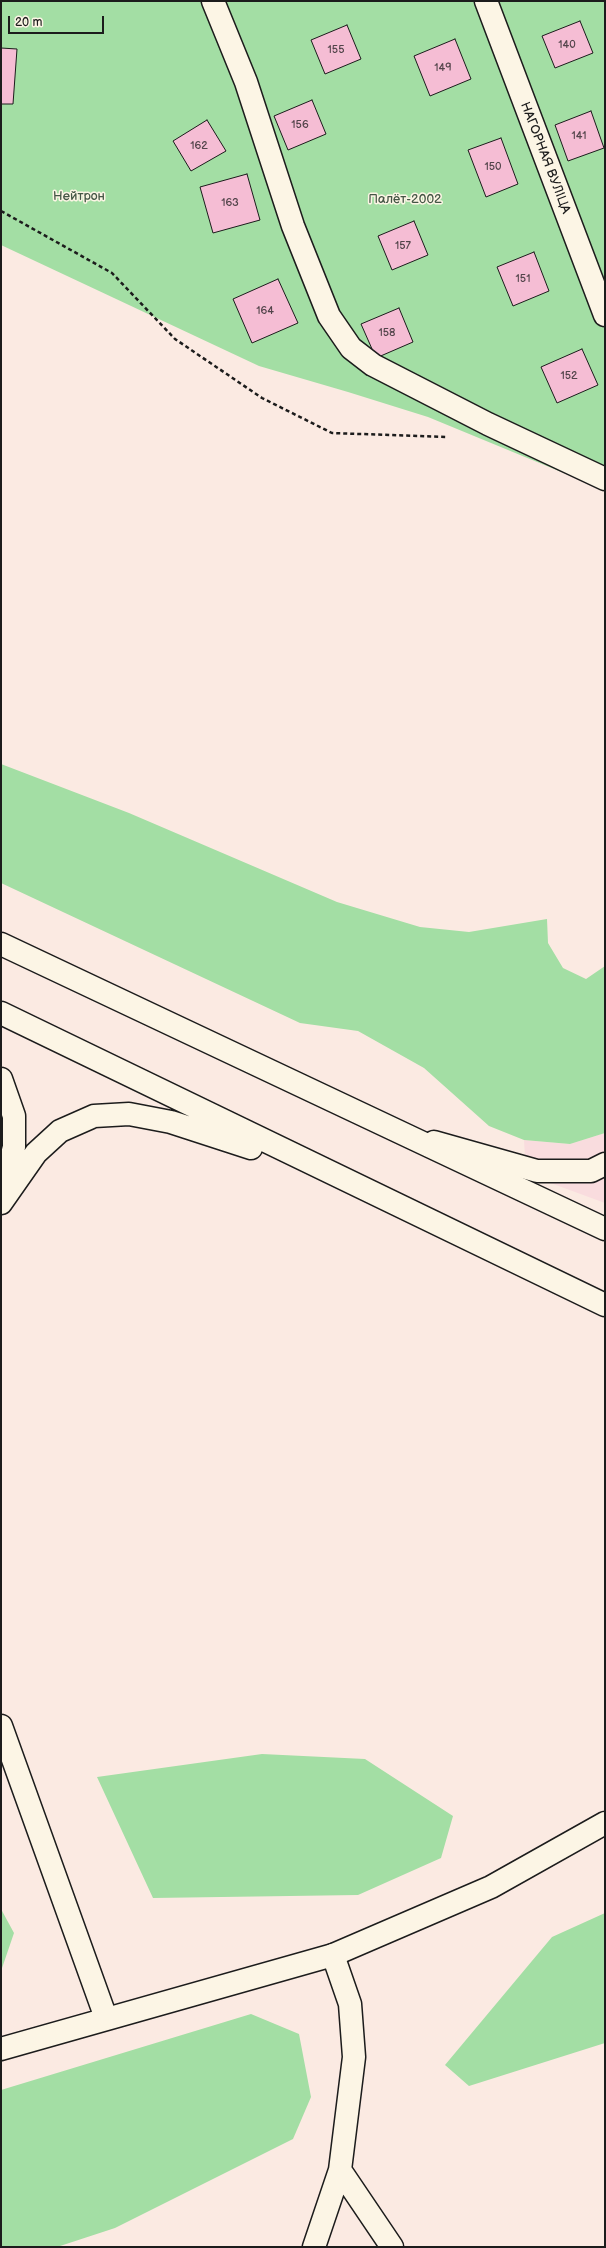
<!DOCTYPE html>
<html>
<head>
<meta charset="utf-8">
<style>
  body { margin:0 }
  #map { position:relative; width:606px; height:2248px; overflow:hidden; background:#fbeae2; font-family:"Balsamiq Sans",sans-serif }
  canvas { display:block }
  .frame { position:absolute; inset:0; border:2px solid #1c1c1c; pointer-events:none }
  .scale { position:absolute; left:8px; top:16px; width:96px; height:18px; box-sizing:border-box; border:2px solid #1c1c1c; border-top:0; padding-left:5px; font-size:12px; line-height:14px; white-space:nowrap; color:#1c1c1c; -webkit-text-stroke:3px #fcf5e5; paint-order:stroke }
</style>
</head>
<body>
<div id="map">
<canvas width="606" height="2248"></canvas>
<div class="frame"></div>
<div class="scale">20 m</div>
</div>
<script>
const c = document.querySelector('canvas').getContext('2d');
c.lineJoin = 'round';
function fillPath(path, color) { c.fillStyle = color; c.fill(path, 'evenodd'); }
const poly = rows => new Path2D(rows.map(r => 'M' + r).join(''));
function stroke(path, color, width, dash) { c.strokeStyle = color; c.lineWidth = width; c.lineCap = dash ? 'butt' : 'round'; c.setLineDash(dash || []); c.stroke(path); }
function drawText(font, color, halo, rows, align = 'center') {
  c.font = font + ' "Balsamiq Sans",sans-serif'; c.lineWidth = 3; c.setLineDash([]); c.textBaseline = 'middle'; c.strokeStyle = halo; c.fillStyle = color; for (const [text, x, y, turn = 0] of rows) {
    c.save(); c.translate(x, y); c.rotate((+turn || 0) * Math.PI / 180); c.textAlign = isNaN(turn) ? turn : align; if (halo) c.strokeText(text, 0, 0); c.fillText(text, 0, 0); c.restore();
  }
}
const built = poly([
  [605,1133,605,1203,526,1174,524,1140,570,1144]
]);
const green = poly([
  [1,1,605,1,605,490,428,417,348,392,259,366,1,245],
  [1,764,129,813,337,902,420,927,469,932,547,919,548,943,563,968,586,979,605,966,605,1133,570,1144,524,1140,489,1126,424,1068,358,1031,300,1023,1,883],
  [262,1754,365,1759,453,1816,441,1858,358,1895,153,1898,97,1777],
  [1,1909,14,1933,1,1971],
  [605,1913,605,2043,469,2086,445,2065,552,1937],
  [251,2014,299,2034,311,2097,293,2139,115,2228,57,2247,1,2247,1,2090]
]);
const building = poly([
  [580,21,593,53,555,68,542,36,580,21],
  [347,25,361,59,325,74,311,40,347,25],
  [455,39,471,79,430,96,414,56,455,39],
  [1,48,17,49,13,104,1,104,1,48],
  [312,100,326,134,288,150,274,116,312,100],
  [591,111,604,148,568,161,555,125,591,111],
  [207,120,226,151,191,171,173,141,207,120],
  [501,138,518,184,486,197,468,150,501,138],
  [247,174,260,220,213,233,200,187,247,174],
  [414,221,428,255,392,270,378,236,414,221],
  [534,252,549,291,513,306,497,267,534,252],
  [278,279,298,323,252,343,233,299,278,279],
  [399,308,413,342,376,358,361,324,399,308],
  [582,349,598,385,557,403,541,367,582,349]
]);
const path = poly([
  [1,211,112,273,175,339,262,398,332,433,447,437]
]);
const minor = poly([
  [213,1,246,82,293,226,329,316,351,348,373,365,488,424,605,479],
  [486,1,605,315],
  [434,1142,537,1171,591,1171,605,1164],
  [340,2170,392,2247],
  [314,2247,340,2170,354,2057,350,2004,333,1955]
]);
const major = poly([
  [1,1726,106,2018],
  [1,2049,333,1955,491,1887,605,1823]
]);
const highway = poly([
  [1,944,605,1229],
  [1,1013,605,1305],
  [1,1079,14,1116,14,1147,2,1192],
  [1,1203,36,1153,60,1131,94,1116,129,1114,171,1122,251,1148]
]);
const numberNames = [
  ["140",567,45],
  ["155",336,50],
  ["149",443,68],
  ["156",300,125],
  ["141",579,136],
  ["162",199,146],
  ["150",493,167],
  ["163",230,203],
  ["157",403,246],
  ["151",523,279],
  ["164",265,311],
  ["158",387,333],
  ["152",569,376]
];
const streetNames = [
  ["НАГОРНАЯ ВУЛІЦА",545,158,69]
];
const parkNames = [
  ["Нейтрон",79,197],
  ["Палёт-2002",405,200]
];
fillPath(built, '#f9dcde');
fillPath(green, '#a3dea4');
fillPath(building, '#f5bdd4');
stroke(building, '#1c1c1c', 1);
stroke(minor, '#1c1c1c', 25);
stroke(major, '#1c1c1c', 25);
stroke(highway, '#1c1c1c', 25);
stroke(path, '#1c1c1c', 2.5, [4, 3]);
stroke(minor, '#fcf5e5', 22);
stroke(major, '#fcf5e5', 22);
stroke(highway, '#fcf5e5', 22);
drawText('11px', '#52444a', null, numberNames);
drawText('13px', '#1c1c1c', '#fcf5e5', streetNames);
drawText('13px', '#445645', '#fcf5e5', parkNames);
</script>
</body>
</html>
